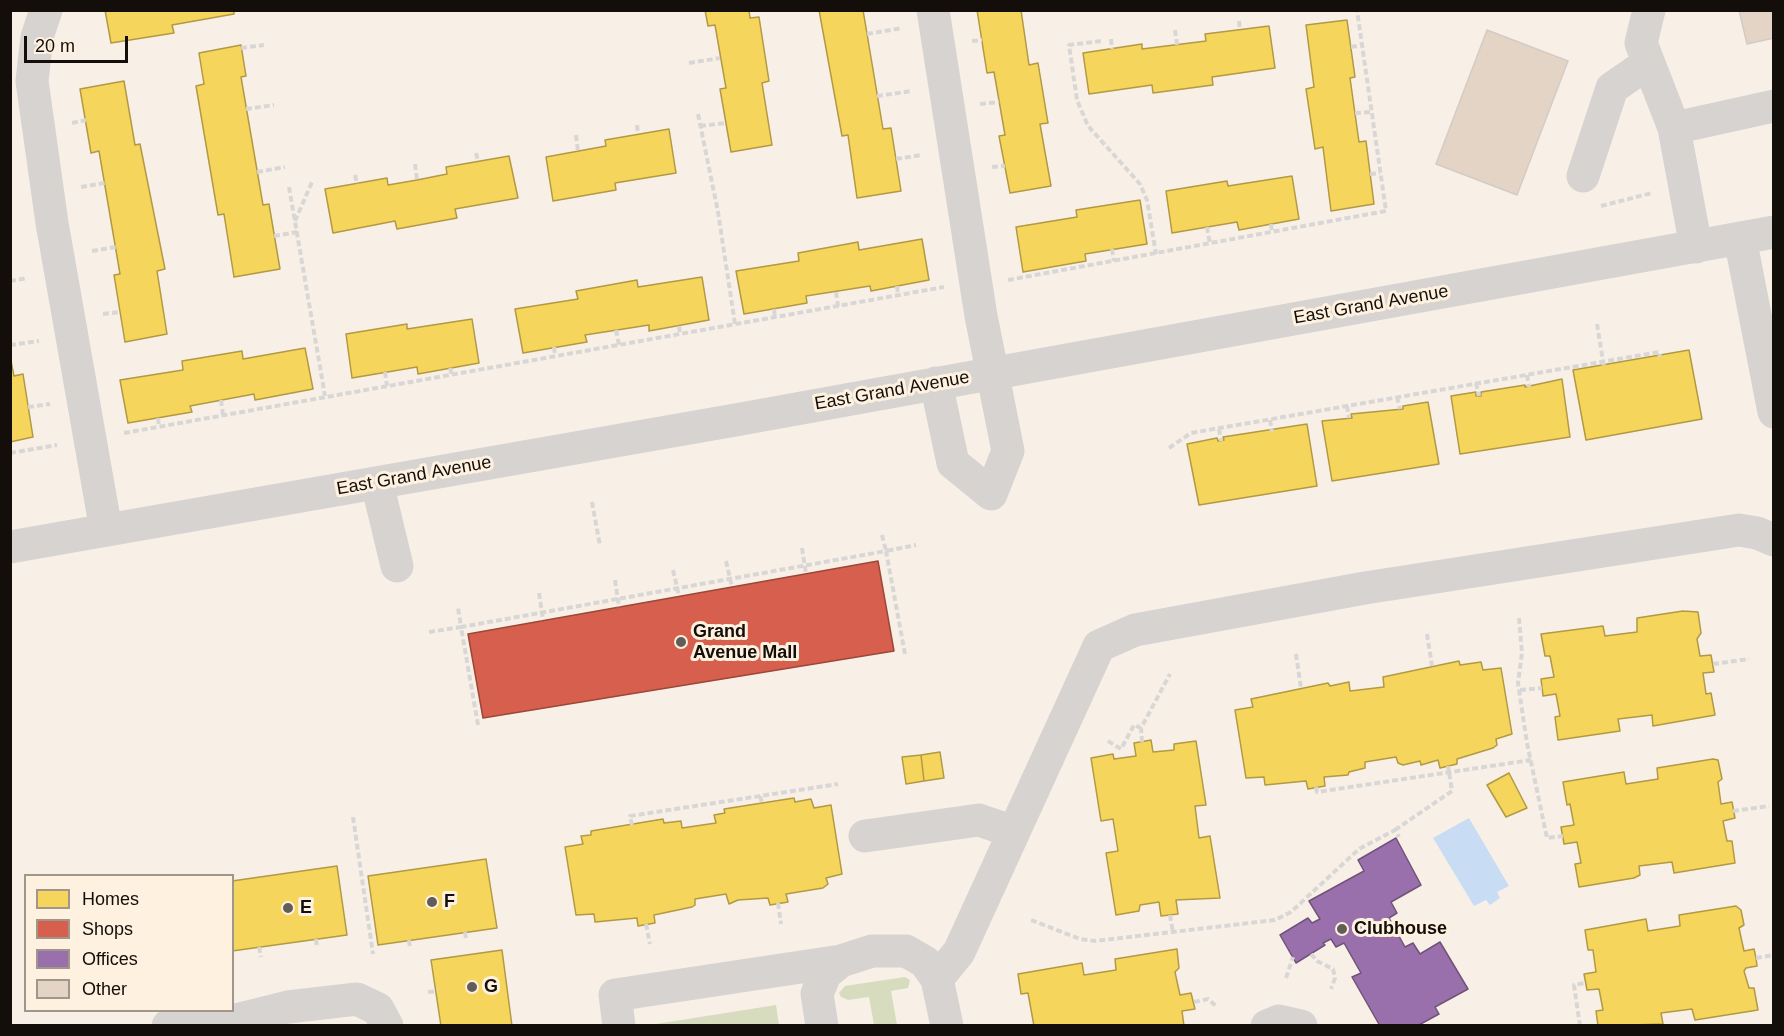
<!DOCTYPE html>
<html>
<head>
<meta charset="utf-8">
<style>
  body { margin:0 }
  #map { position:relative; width:1784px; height:1036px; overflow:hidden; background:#f8f0e7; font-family:Arial,sans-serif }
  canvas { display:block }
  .frame { position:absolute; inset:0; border:12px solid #130e09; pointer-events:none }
  .legend { position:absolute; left:24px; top:874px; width:210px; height:138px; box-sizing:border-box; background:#fff1e0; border:2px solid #a1968a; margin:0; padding:8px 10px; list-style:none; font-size:18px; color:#130e09 }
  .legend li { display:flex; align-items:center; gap:12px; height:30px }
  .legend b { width:30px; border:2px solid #a1968a }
  .scale { position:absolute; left:24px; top:36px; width:104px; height:27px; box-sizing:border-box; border:3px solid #130e09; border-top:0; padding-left:8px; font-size:18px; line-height:21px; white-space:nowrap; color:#130e09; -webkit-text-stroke:4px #fff1e0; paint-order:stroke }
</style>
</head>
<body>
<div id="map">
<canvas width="1784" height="1036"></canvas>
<div class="frame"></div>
<ul class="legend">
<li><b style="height:16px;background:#f6d55c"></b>Homes</li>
<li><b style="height:16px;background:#d6604d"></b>Shops</li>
<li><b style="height:16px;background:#9970ab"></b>Offices</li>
<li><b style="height:16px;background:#e4d4c6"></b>Other</li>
</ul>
<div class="scale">20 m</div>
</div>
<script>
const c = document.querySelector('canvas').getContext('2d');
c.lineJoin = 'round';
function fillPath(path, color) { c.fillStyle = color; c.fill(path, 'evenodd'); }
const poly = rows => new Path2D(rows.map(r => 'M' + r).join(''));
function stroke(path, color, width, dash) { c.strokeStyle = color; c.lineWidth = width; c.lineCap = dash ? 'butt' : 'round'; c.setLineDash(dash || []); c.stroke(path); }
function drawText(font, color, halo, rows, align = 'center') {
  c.font = font + ' Arial,sans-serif'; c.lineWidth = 6; c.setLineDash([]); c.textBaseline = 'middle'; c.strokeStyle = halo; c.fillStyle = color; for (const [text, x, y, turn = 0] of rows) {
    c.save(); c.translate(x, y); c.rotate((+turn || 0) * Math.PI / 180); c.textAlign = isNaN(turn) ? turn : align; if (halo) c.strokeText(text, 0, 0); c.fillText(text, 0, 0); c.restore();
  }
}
const green = poly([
  [905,977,910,980,908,988,891,991,897,1025,874,1025,869,997,848,1000,841,997,839,993,845,986],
  [776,1005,779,1025,656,1024]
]);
const water = poly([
  [1469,818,1509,886,1497,892,1500,898,1490,905,1486,900,1474,906,1433,838]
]);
const homes = poly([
  [105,10,234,10,234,14,172,25,174,33,111,43,105,10],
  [705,10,749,10,750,18,759,17,769,81,762,83,772,145,731,152,720,89,726,88,715,25,708,26,705,10],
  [819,10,863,10,883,129,891,128,901,191,857,198,848,135,842,136,819,10],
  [977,10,1021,10,1029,65,1038,63,1048,123,1040,124,1051,186,1010,193,999,136,1005,135,994,72,987,73,977,10],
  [1347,20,1355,77,1350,78,1359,142,1366,141,1374,204,1331,211,1323,147,1315,149,1306,89,1314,87,1306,25,1347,20],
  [1269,26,1275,68,1212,77,1213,85,1153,93,1152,85,1089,94,1083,53,1142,44,1142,49,1206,41,1205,34,1269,26],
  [241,45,246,76,241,77,263,205,269,204,280,269,234,277,224,214,218,215,196,86,204,84,199,53,241,45],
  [124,81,135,145,140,144,165,269,157,271,167,334,125,342,114,275,120,274,99,151,91,153,80,89,124,81],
  [669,129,676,173,615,183,616,190,553,201,546,157,606,146,605,140,669,129],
  [509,156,518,198,455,209,457,218,397,229,395,221,333,233,325,189,387,178,388,185,417,180,447,174,446,167,509,156],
  [1292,176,1299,219,1239,230,1237,222,1172,233,1166,191,1227,181,1228,186,1292,176],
  [1140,200,1147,244,1085,254,1086,261,1023,272,1016,227,1077,217,1076,210,1140,200],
  [922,239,929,280,871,291,870,286,806,296,807,303,744,314,736,271,799,261,798,253,858,242,859,250,922,239],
  [702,277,709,320,649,331,649,325,585,335,587,342,523,353,515,309,578,299,576,291,637,280,638,287,702,277],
  [472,319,479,363,418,374,417,367,352,378,346,334,407,324,407,329,472,319],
  [305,348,313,389,255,400,254,394,190,406,192,412,128,423,120,380,183,370,182,361,242,351,243,359,305,348],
  [1689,350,1702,419,1586,440,1573,370,1689,350],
  [10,356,14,376,23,374,33,437,10,442,10,356],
  [1562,379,1570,437,1460,454,1451,396,1476,392,1476,396,1481,396,1481,392,1525,385,1525,387,1562,379],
  [1428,402,1439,464,1332,481,1322,421,1352,418,1351,414,1403,409,1403,406,1428,402],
  [1307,424,1317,486,1199,505,1187,444,1217,438,1218,441,1224,440,1223,437,1307,424],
  [1683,611,1698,612,1701,633,1697,639,1700,656,1711,655,1714,672,1703,673,1706,694,1711,693,1715,715,1653,726,1652,715,1618,719,1620,731,1558,740,1555,717,1560,716,1556,694,1543,696,1541,679,1554,677,1550,656,1545,656,1541,634,1603,626,1605,636,1637,632,1637,618,1683,611],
  [1459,661,1460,665,1481,662,1483,670,1501,668,1512,734,1496,739,1497,745,1493,748,1457,759,1457,764,1440,768,1438,760,1421,765,1420,761,1403,765,1398,763,1396,757,1365,762,1365,768,1349,772,1348,775,1324,777,1325,786,1308,789,1306,781,1265,785,1264,777,1246,778,1235,710,1253,707,1251,699,1328,683,1330,686,1349,682,1350,691,1384,687,1383,677,1459,661],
  [1151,740,1153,752,1174,750,1174,744,1196,741,1206,805,1195,806,1199,838,1210,836,1220,898,1176,900,1178,914,1161,916,1159,902,1140,905,1139,911,1116,915,1106,853,1118,851,1113,819,1101,821,1091,758,1113,754,1114,759,1136,756,1134,743,1151,740],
  [940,752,944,778,924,781,921,755,940,752],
  [921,755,924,781,906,784,902,757,921,755],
  [1713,759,1718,760,1722,779,1718,782,1721,804,1732,802,1735,818,1723,821,1727,841,1732,841,1735,863,1674,873,1672,862,1639,866,1640,875,1634,878,1579,887,1575,864,1581,863,1577,842,1564,844,1561,827,1574,825,1570,804,1567,805,1563,782,1624,772,1626,784,1658,779,1657,768,1713,759],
  [1509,773,1527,808,1506,817,1487,785,1509,773],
  [794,798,795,802,811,799,814,808,831,805,842,874,826,878,828,884,823,888,786,894,788,902,770,905,768,898,738,900,729,904,726,894,695,899,695,905,692,907,654,915,655,923,638,926,637,918,595,922,594,914,576,915,565,847,583,844,581,836,591,835,591,831,663,819,664,823,681,821,682,828,716,823,714,815,725,813,724,809,794,798],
  [486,859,497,928,378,945,368,876,486,859],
  [337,866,347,935,232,951,232,881,337,866],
  [1736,906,1741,910,1744,925,1739,928,1744,951,1754,949,1756,958,1757,966,1746,968,1744,971,1749,988,1754,988,1758,1010,1695,1020,1692,1009,1661,1013,1663,1024,1598,1026,1596,1011,1603,1010,1599,989,1587,990,1584,974,1596,972,1593,950,1588,950,1585,930,1646,919,1648,931,1680,926,1679,915,1736,906],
  [1177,949,1179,968,1175,972,1180,995,1191,993,1195,1009,1182,1011,1184,1026,1034,1026,1028,993,1021,994,1018,974,1082,963,1084,975,1116,970,1115,959,1177,949],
  [502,950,512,1026,441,1026,431,960,502,950]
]);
const shops = poly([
  [878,561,894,651,483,718,468,634,878,561]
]);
const offices = poly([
  [1396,838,1421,885,1391,902,1397,913,1389,918,1405,947,1413,943,1420,954,1440,942,1468,989,1435,1007,1439,1014,1417,1026,1380,1026,1352,977,1361,973,1344,943,1336,947,1331,939,1323,943,1325,945,1296,963,1280,935,1308,918,1312,923,1320,919,1309,901,1364,871,1358,860,1396,838]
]);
const building = poly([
  [1739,10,1774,10,1774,38,1747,44,1739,10],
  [1487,30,1568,61,1517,195,1436,164,1487,30]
]);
const path = poly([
  [1239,21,1240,30],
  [1175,30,1177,45],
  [867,34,902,28],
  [1111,39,1112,49],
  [972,41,982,40],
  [1101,41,1069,45,1077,100,1088,126,1140,184,1147,200,1156,254],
  [1351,47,1362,45],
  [241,48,264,45],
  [689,63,720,58],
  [877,96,912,91],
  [980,104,999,102],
  [246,109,274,105],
  [1355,113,1372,112],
  [698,114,718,212,735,324],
  [72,123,86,120],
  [637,125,638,134],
  [700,126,726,123],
  [576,135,578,151],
  [476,153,478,161],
  [896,159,922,155],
  [415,164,417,180],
  [992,167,1005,166],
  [257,172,285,167],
  [1370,174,1380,173],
  [355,175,357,184],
  [81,187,105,183],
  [289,187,325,396],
  [1601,206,1652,193],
  [295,221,312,182],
  [1271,224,1272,232],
  [1207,227,1210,244],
  [274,236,297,232],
  [1112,249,1114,261],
  [92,251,116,247],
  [1008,280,1386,211,1357,10],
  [10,281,28,278],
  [897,286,898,295],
  [836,292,838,306],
  [774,309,775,317],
  [103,314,120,312],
  [1597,324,1604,367],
  [679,326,680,334],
  [616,330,619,345],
  [10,345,39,341],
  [554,347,555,356],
  [450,368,452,375],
  [385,372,387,386],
  [1527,375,1529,387],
  [1476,383,1479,396],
  [1397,397,1400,409],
  [221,400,223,415],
  [1347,406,1349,418],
  [28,407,50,404],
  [158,418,159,427],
  [1270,420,1272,432],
  [1219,429,1221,441],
  [124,433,944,287],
  [1169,448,1191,433,1659,352,1660,357],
  [10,453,57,445],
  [592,502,600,546],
  [882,535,886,551,916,545],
  [802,548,806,574],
  [726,561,732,587],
  [673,570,679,596],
  [615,580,619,607],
  [539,593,543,620],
  [1519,618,1522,653,1518,683,1527,743,1547,838,1563,836],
  [429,632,461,627,458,608],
  [1427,634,1432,666],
  [1296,654,1301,688],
  [1713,664,1749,659],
  [1520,690,1542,688],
  [478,725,461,627,886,551,905,654],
  [1108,741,1121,749,1134,725,1141,728],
  [1142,742,1141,728,1170,674],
  [1316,787,1317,792,1531,760],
  [760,796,762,803],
  [1733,811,1769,806],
  [353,817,373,954],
  [632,825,630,816,838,784],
  [1395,830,1452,791,1448,766],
  [778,903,781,924],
  [1170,915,1173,933],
  [1031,920,1080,939,1095,941,1275,920,1291,912,1359,849,1395,830,1399,837],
  [646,924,650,944],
  [465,932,466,939],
  [316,939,317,948],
  [409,940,410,948],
  [259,947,261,957],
  [1311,954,1317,961,1333,969,1335,978,1331,989],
  [1756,958,1774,955],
  [1286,978,1293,957],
  [428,992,438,991],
  [1194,1002,1208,999,1216,1006],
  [1580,1026,1574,985,1585,983]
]);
const minor = poly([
  [46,10,37,37,32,81,52,223,106,530],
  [933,10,981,316,1008,451,991,494,953,463,936,383],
  [1649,10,1641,43,1674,128,1696,247],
  [1674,128,1774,106],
  [1583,176,1612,88,1647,64],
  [1740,238,1774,412],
  [377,483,397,566],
  [10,547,741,419,1774,232],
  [865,836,979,820,1014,832],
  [937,979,959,952,1099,646,1135,630,1365,588,1739,530,1757,533,1774,540],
  [168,1026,236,1020],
  [233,1026,236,1020,288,1007,357,999,378,1009,387,1026],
  [619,1026,615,995,841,961],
  [822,1026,817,994,825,974,841,961,872,951,906,951,925,962,937,979,947,1026],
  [1267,1026,1279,1021,1301,1026]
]);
const markers = [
  [681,642,6,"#635d57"],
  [432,902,6,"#635d57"],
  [288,908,6,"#635d57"],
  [1342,929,6,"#635d57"],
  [472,987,6,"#635d57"]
];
const streetNames = [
  ["East Grand Avenue",1371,305,-10],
  ["East Grand Avenue",892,391,-10],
  ["East Grand Avenue",414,476,-10]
];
const poiNames = [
  ["Grand",693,632],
  ["Avenue Mall",693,653],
  ["F",444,902],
  ["E",300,908],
  ["Clubhouse",1354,929],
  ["G",484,987]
];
fillPath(green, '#d6dcbd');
fillPath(water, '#c8ddf4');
fillPath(homes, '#f6d55c');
stroke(homes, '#b29943', 1.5);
fillPath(shops, '#d6604d');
stroke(shops, '#9c4739', 1.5);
fillPath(offices, '#9970ab');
stroke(offices, '#71537a', 1.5);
fillPath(building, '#e4d4c6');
stroke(building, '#d3ccc5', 1.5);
stroke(path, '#d9d7d5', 4, [6, 3]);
stroke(minor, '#d6d3d1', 33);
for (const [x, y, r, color] of markers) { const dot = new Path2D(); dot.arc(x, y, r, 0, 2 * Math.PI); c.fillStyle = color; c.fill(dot); stroke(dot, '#fff1e0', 2); }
drawText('18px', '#130e09', '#fff1e0', streetNames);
drawText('bold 18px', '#130e09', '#fff1e0', poiNames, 'left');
</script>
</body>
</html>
